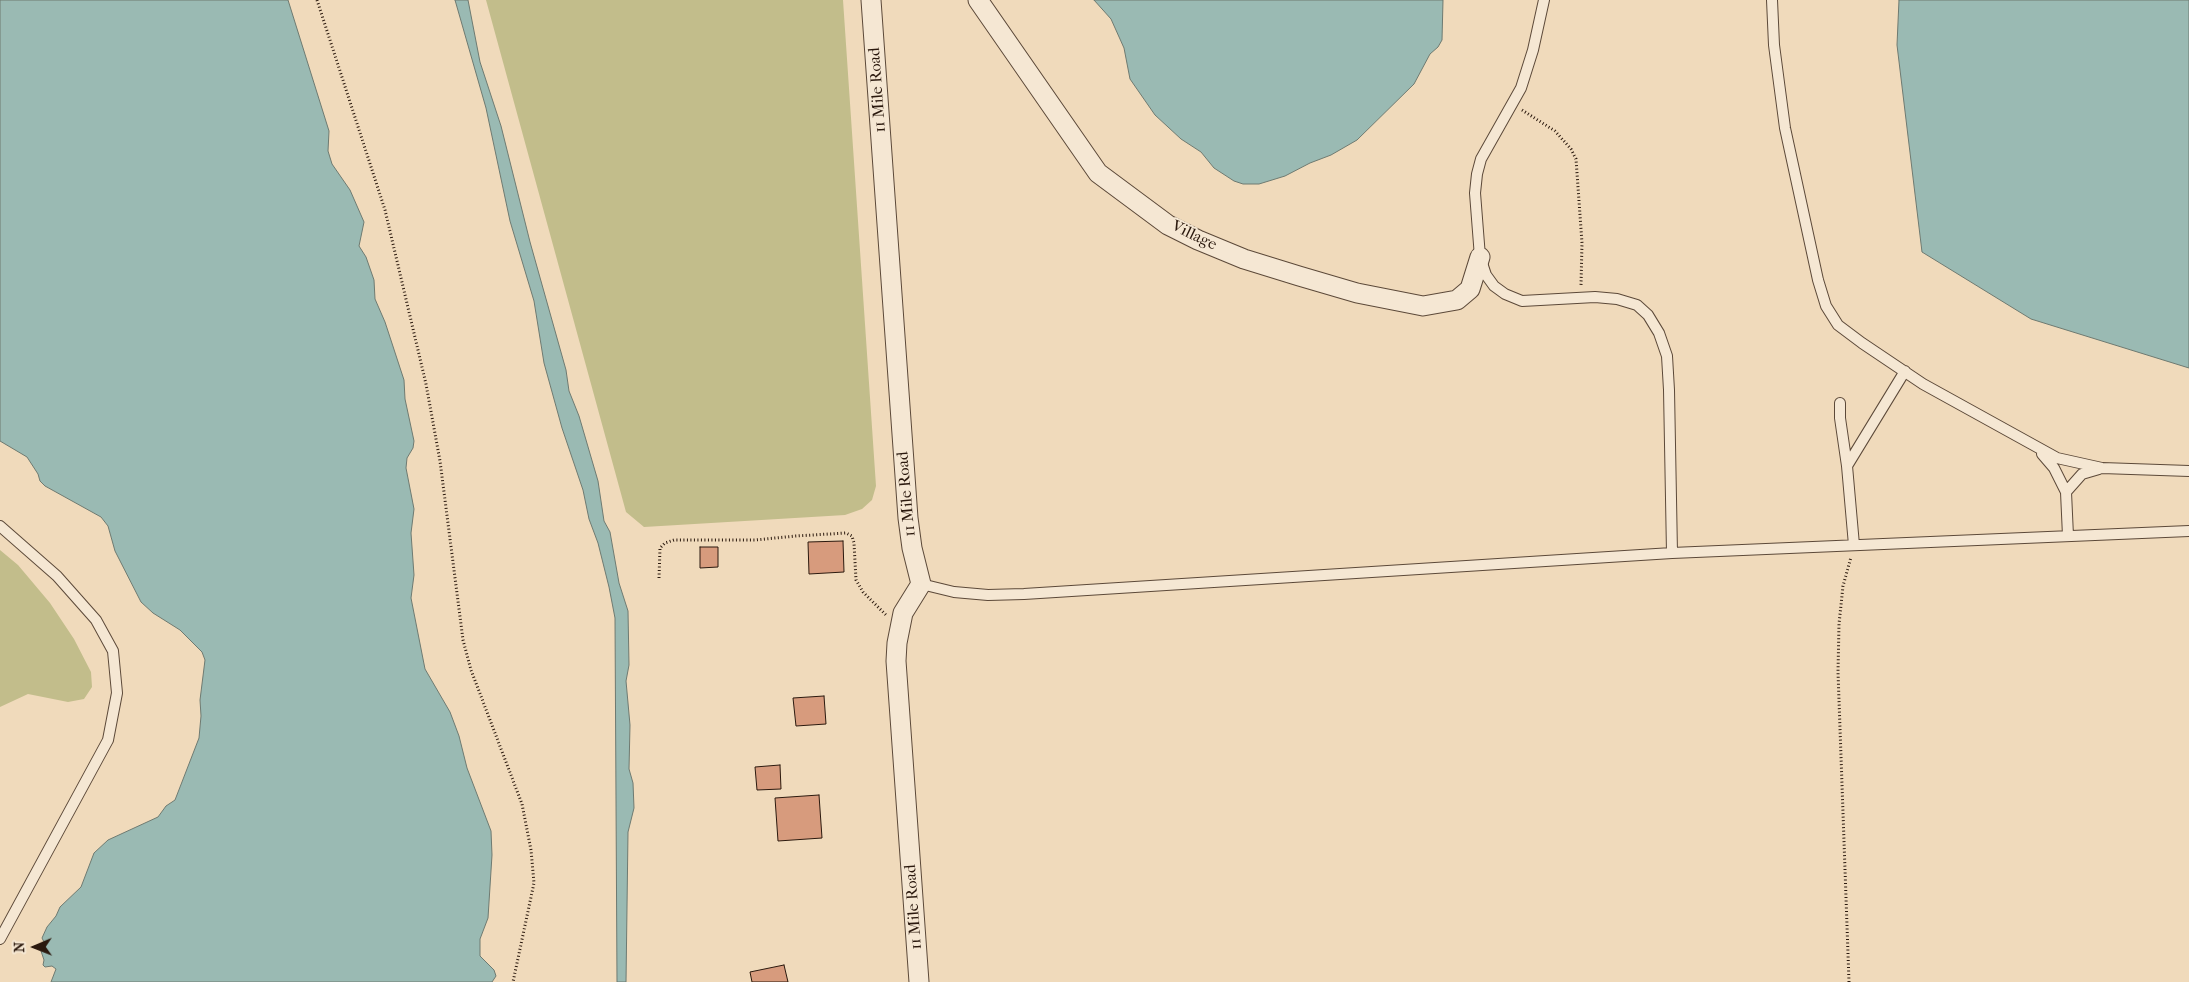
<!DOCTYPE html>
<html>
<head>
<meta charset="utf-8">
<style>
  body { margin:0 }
  #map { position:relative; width:2189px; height:982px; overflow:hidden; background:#f0dabb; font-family:"IM FELL French Canon",serif }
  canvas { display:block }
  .north { position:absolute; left:10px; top:922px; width:50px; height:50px; -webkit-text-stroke:4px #f5e7d3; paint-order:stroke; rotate:269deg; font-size:14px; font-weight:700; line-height:20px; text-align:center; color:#2b190e }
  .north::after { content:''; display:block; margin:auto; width:18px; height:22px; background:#2b190e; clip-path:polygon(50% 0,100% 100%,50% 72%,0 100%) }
</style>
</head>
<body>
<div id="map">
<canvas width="2189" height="982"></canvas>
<div class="north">N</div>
</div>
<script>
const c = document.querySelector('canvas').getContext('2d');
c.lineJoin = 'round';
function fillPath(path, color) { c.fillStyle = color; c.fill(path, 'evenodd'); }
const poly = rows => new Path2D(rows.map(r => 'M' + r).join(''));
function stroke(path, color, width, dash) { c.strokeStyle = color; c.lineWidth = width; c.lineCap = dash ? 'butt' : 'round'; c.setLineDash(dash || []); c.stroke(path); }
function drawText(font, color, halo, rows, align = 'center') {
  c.font = font + ' "IM FELL French Canon",serif'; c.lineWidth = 4; c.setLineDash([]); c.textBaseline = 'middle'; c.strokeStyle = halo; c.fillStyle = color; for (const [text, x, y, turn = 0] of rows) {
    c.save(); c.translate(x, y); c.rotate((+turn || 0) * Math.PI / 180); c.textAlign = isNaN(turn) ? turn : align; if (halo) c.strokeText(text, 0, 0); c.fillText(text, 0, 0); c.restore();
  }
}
const green = poly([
  [486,0,843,0,876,486,872,500,862,509,845,515,644,527,626,512],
  [0,550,18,565,50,603,74,639,91,672,92,687,84,699,68,702,28,694,0,707]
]);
const water = poly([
  [0,0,288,0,329,131,328,151,332,164,350,190,364,222,359,246,366,257,374,280,375,299,385,322,404,380,405,399,414,441,413,448,407,458,406,468,414,509,411,533,414,575,411,598,425,669,450,712,459,736,467,768,491,831,492,855,488,918,480,939,480,956,494,970,496,976,492,982,51,982,56,969,52,966,45,967,43,965,44,960,41,951,44,942,42,938,47,927,56,916,60,907,81,887,94,853,108,840,158,817,166,806,175,800,199,738,201,716,200,700,205,660,202,652,180,630,153,613,141,602,115,551,108,526,101,517,45,486,40,481,38,474,27,457,0,441,0,0],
  [455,0,468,0,480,62,501,126,530,242,566,370,569,391,579,416,598,481,604,521,610,532,619,583,628,611,629,665,626,681,630,725,629,769,633,783,634,808,628,832,626,982,617,982,615,618,609,587,598,543,589,519,583,490,562,428,544,363,534,301,510,221,486,108,455,0],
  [1094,0,1443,0,1442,40,1438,47,1430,54,1414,84,1357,140,1331,155,1310,163,1285,176,1259,184,1243,184,1234,181,1214,168,1201,152,1181,139,1155,115,1130,79,1124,48,1111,19,1094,0],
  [1899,0,2189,0,2189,368,2031,319,1922,252,1897,45,1899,0]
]);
const building = poly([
  [843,541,844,572,809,574,808,542,843,541],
  [700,547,718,547,718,567,700,568,700,547],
  [824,696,826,724,796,726,793,698,824,696],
  [780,765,781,789,757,790,755,767,780,765],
  [819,795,822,838,778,841,775,798,819,795],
  [784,965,788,982,752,982,750,972,784,965]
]);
const path = poly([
  [317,0,385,210,426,384,440,461,463,640,471,670,522,804,531,850,534,883,513,982],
  [1522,110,1555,131,1571,149,1576,159,1582,243,1581,285],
  [659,578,660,548,665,543,674,540,755,540,796,536,846,533,852,536,854,543,856,580,863,592,886,615],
  [1849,982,1838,672,1839,624,1843,586,1851,557]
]);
const lane = poly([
  [1544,0,1533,50,1521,88,1481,159,1477,174,1475,193,1480,257,1486,275,1494,286,1505,294,1522,301,1595,297,1617,299,1637,305,1648,315,1659,333,1667,356,1669,390,1672,553],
  [1772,0,1774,45,1785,128,1818,280,1826,306,1838,325,1862,343,1923,384,2057,458,2102,468,2189,471],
  [1840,403,1840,418,1847,466,1854,545],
  [2042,454,2054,468,2066,492],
  [1847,466,1905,371],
  [0,526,57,576,96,620,113,651,117,693,108,740,0,939],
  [2068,536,2066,492,2082,474,2099,469],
  [921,584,954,592,988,595,1024,594,1672,553,2189,531]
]);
const street = poly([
  [871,0,908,518,912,548,921,584,903,613,897,643,896,661,919,982],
  [978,0,1098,173,1168,225,1198,240,1244,259,1299,276,1357,293,1423,306,1457,300,1470,289,1480,257]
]);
const streetNames = [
  ["11 Mile Road",878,90,-94],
  ["Village",1194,236,26],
  ["11 Mile Road",907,494,-95],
  ["11 Mile Road",914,907,-94]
];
fillPath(green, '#c2bd8b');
fillPath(water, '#9abab3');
stroke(water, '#6e7a71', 1);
fillPath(building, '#d79b7d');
stroke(building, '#2b190e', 1);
stroke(lane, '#5c4939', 12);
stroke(street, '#5c4939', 21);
stroke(path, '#2b190e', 3, [1, 2.5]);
stroke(lane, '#f5e7d3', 10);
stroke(street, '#f5e7d3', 19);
drawText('16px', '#2b190e', '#f5e7d3', streetNames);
</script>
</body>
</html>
